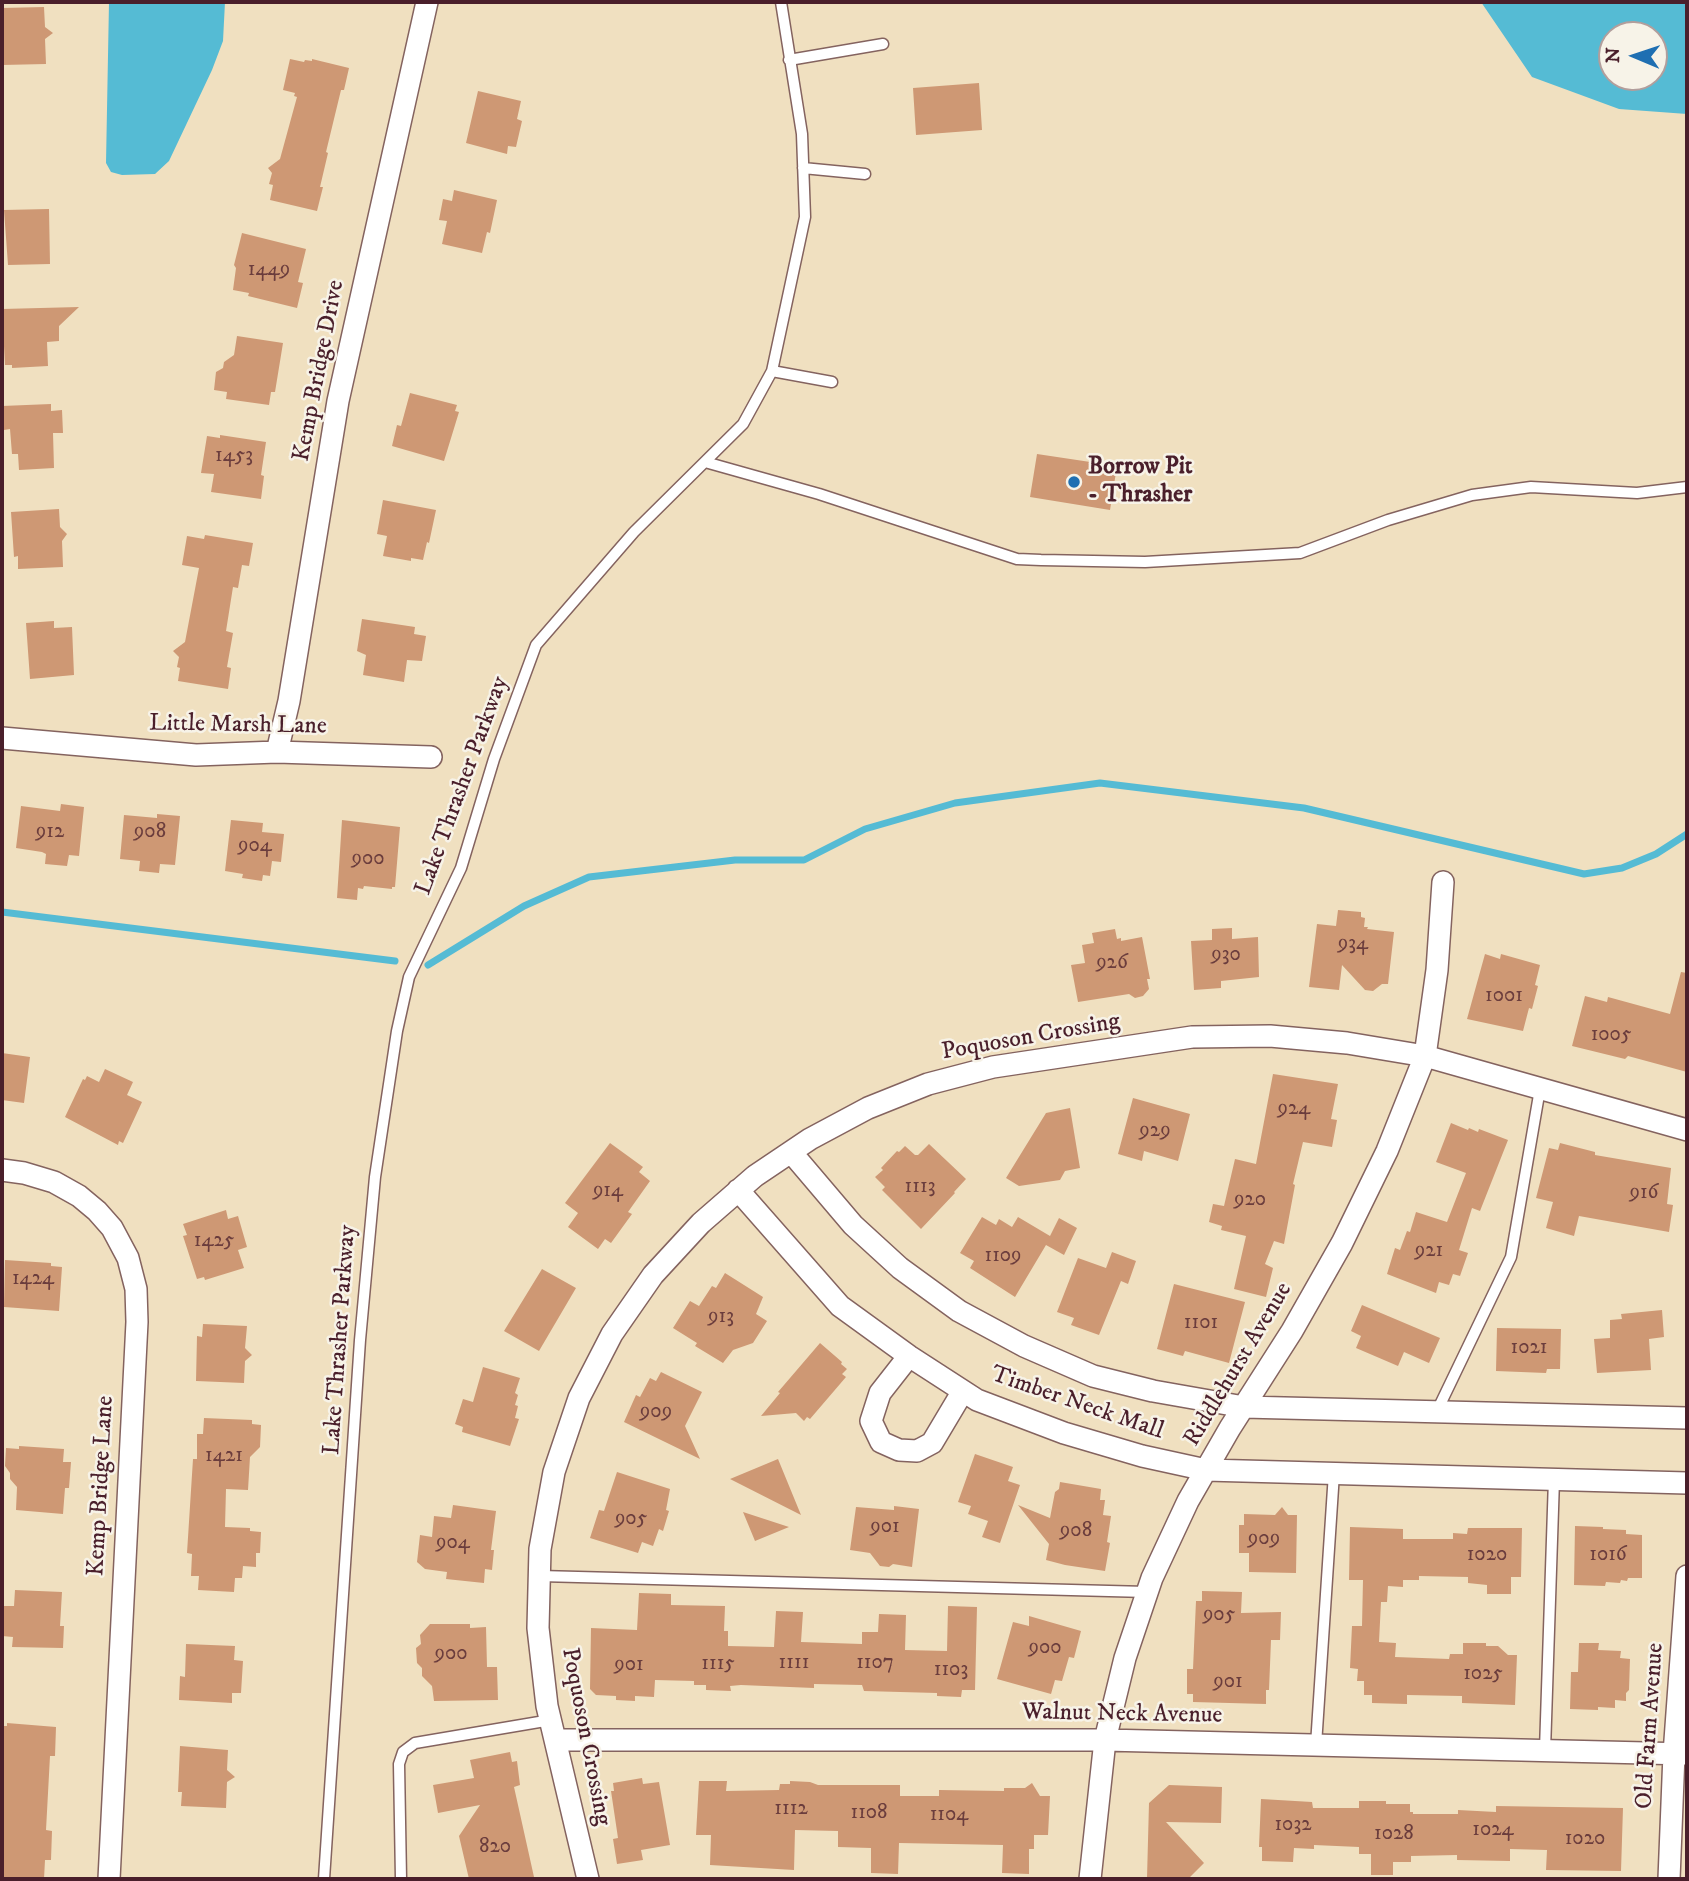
<!DOCTYPE html>
<html>
<head>
<meta charset="utf-8">
<style>
  body { margin:0 }
  #map { position:relative; width:1689px; height:1881px; overflow:hidden; background:#f0e0c0; font-family:"IM FELL DW Pica",serif }
  canvas { display:block }
  .frame { position:absolute; inset:0; border:4px solid #4a1f2b; pointer-events:none }
  .north { position:absolute; left:1598px; top:21px; width:70px; height:70px; box-sizing:border-box; background:#f7f3e8; border:2px solid #b29e9c; border-radius:50%; rotate:272deg; font-size:19px; font-weight:700; line-height:28px; text-align:center; color:#4a1f2b }
  .north::after { content:''; display:block; margin:auto; width:24px; height:32px; background:#1f6fb2; clip-path:polygon(50% 0,100% 100%,50% 72%,0 100%) }
</style>
</head>
<body>
<div id="map">
<canvas width="1689" height="1881"></canvas>
<div class="frame"></div>
<div class="north">N</div>
</div>
<script>
const c = document.querySelector('canvas').getContext('2d');
c.lineJoin = 'round';
function fillPath(path, color) { c.fillStyle = color; c.fill(path, 'evenodd'); }
const poly = rows => new Path2D(rows.map(r => 'M' + r).join(''));
function stroke(path, color, width, dash) { c.strokeStyle = color; c.lineWidth = width; c.lineCap = dash ? 'butt' : 'round'; c.setLineDash(dash || []); c.stroke(path); }
function drawText(font, color, halo, rows, align = 'center') {
  c.font = font + ' "IM FELL DW Pica",serif'; c.lineWidth = 5; c.setLineDash([]); c.textBaseline = 'middle'; c.strokeStyle = halo; c.fillStyle = color; for (const [text, x, y, turn = 0] of rows) {
    c.save(); c.translate(x, y); c.rotate((+turn || 0) * Math.PI / 180); c.textAlign = isNaN(turn) ? turn : align; if (halo) c.strokeText(text, 0, 0); c.fillText(text, 0, 0); c.restore();
  }
}
const water = poly([
  [109,2,225,2,223,41,212,70,169,161,155,174,122,175,111,172,106,163],
  [1481,2,1687,2,1687,114,1619,109,1532,77],
  [1612,35,1654,35,1654,77,1612,77]
]);
const stream = poly([
  [2,912,395,961],
  [428,965,524,906,589,877,735,860,804,860,865,829,955,803,1100,783,1304,808,1584,874,1622,868,1656,854,1687,834]
]);
const building = poly([
  [44,7,45,27,53,33,45,39,46,64,2,65,2,8],
  [290,59,304,62,305,60,312,61,312,59,349,68,344,90,341,90,326,152,328,153,320,187,323,187,317,211,270,200,273,185,269,184,272,173,268,168,280,159,297,97,294,96,295,93,283,90],
  [979,83,982,130,916,135,913,88],
  [478,91,521,101,517,119,522,121,516,147,508,146,507,154,466,143],
  [454,190,497,200,490,233,487,232,482,253,442,244,447,221,439,220,443,199,452,201],
  [49,209,50,264,8,265,4,210],
  [242,233,306,249,298,282,303,283,297,308,248,296,249,293,233,290,236,268,234,265],
  [79,307,59,326,59,341,47,342,48,366,12,368,12,365,5,365,2,309],
  [237,336,283,343,275,392,271,392,269,405,226,399,227,392,214,390,216,372,223,368,224,362,234,355],
  [410,393,457,405,455,411,459,412,444,461,392,446,397,425,401,426],
  [51,404,51,411,62,410,63,433,53,433,54,468,19,470,18,454,12,454,10,429,4,430,2,406],
  [220,435,266,442,261,475,264,476,261,499,211,492,214,474,201,473,207,436,220,438],
  [1037,454,1117,466,1110,510,1030,497],
  [383,500,436,510,429,543,427,542,423,560,411,558,411,561,383,556,387,536,377,534],
  [59,509,60,527,67,534,62,541,63,567,18,569,18,556,14,557,11,512],
  [205,535,253,543,249,566,242,565,238,588,233,587,226,631,233,633,227,667,231,668,228,689,178,681,180,668,177,667,179,657,173,651,185,642,199,568,182,565,187,536,204,539],
  [362,619,415,627,414,634,426,636,422,661,407,660,404,682,363,675,366,655,357,651],
  [54,621,54,628,72,627,74,675,30,679,26,623],
  [61,804,84,807,79,856,69,855,67,866,45,864,46,854,42,852,16,848,21,806,60,811],
  [157,814,180,816,175,865,160,864,159,873,139,871,140,861,120,859,124,815,157,818],
  [231,820,263,823,262,832,284,834,281,862,272,861,270,876,263,875,262,881,242,878,243,874,225,871],
  [342,820,400,827,395,887,392,887,392,889,364,886,363,889,358,888,357,900,337,898],
  [1338,910,1361,912,1361,917,1365,918,1364,927,1368,927,1367,929,1394,932,1388,984,1382,984,1373,991,1365,990,1342,965,1339,990,1309,987,1317,924,1336,926],
  [1232,928,1232,939,1258,937,1259,977,1221,981,1221,988,1194,990,1191,941,1212,940,1212,929],
  [1115,929,1117,939,1121,938,1121,941,1142,937,1150,979,1147,979,1149,989,1143,996,1135,998,1129,994,1078,1002,1071,965,1085,963,1082,945,1094,943,1092,933],
  [1485,954,1500,959,1501,954,1540,965,1535,985,1538,986,1532,1009,1529,1008,1523,1031,1467,1019],
  [1681,972,1687,973,1687,1072,1628,1056,1625,1059,1572,1046,1585,996,1607,1002,1608,997,1670,1014],
  [2,1053,30,1057,24,1103,2,1100],
  [105,1069,133,1082,127,1095,142,1102,123,1143,119,1141,118,1145,65,1117,83,1079,85,1080,87,1076,99,1082],
  [1273,1074,1338,1084,1331,1119,1337,1120,1332,1147,1303,1142,1293,1184,1295,1185,1284,1244,1274,1241,1265,1264,1273,1268,1266,1297,1234,1289,1246,1236,1221,1230,1222,1226,1209,1222,1213,1204,1224,1206,1235,1159,1256,1164],
  [1133,1098,1190,1114,1178,1161,1144,1151,1142,1161,1118,1154],
  [1070,1108,1080,1168,1065,1171,1060,1180,1019,1186,1006,1178,1046,1113],
  [1451,1123,1468,1130,1469,1128,1478,1132,1479,1129,1508,1140,1480,1211,1472,1208,1459,1250,1468,1253,1460,1276,1453,1274,1449,1285,1439,1282,1436,1293,1387,1274,1395,1248,1400,1250,1407,1231,1410,1232,1416,1212,1447,1222,1466,1173,1436,1162],
  [610,1143,643,1167,639,1172,650,1181,628,1212,632,1214,611,1243,605,1239,598,1249,568,1227,578,1213,565,1203],
  [1560,1143,1595,1152,1595,1155,1671,1168,1667,1204,1673,1205,1669,1232,1579,1216,1574,1236,1546,1228,1553,1202,1536,1198,1549,1148,1558,1150],
  [929,1144,966,1179,954,1192,955,1193,921,1229,882,1190,885,1187,875,1177,883,1170,881,1168,897,1151,899,1152,905,1146,915,1155,918,1155],
  [226,1210,228,1219,238,1216,247,1247,238,1250,244,1268,205,1280,204,1277,197,1279,183,1236,187,1235,183,1224],
  [982,1217,996,1225,999,1219,1012,1227,1018,1217,1050,1236,1059,1218,1077,1228,1064,1255,1046,1245,1015,1297,970,1268,974,1261,960,1253],
  [1112,1252,1136,1261,1128,1284,1121,1281,1099,1335,1071,1325,1074,1318,1057,1312,1078,1258,1106,1268],
  [5,1260,51,1263,51,1266,62,1267,59,1311,4,1307],
  [542,1269,576,1288,539,1351,504,1331],
  [725,1273,763,1297,756,1314,767,1321,753,1343,733,1350,723,1363,695,1346,697,1343,673,1328,690,1301,699,1306,712,1286,716,1288],
  [1174,1284,1245,1302,1229,1363,1185,1351,1183,1356,1157,1349],
  [1362,1305,1440,1338,1429,1363,1404,1352,1398,1366,1356,1348,1361,1336,1351,1331],
  [1662,1310,1664,1337,1649,1339,1651,1370,1597,1373,1594,1339,1610,1338,1610,1320,1622,1319,1621,1314],
  [203,1324,247,1326,245,1348,252,1355,245,1361,244,1383,196,1381,197,1336,202,1337],
  [1497,1328,1561,1329,1560,1369,1547,1369,1546,1373,1496,1371],
  [820,1343,842,1362,841,1364,847,1369,842,1374,846,1377,810,1419,807,1417,804,1421,796,1413,761,1416,780,1393,778,1392],
  [483,1367,520,1378,515,1393,518,1395,515,1405,518,1406,515,1418,519,1419,510,1446,462,1432,463,1427,455,1424,463,1399,473,1402],
  [661,1372,702,1392,685,1426,700,1459,624,1422,636,1395,640,1397,650,1378,656,1381],
  [204,1418,252,1420,252,1424,261,1425,260,1447,250,1457,248,1490,226,1489,225,1527,250,1528,250,1531,261,1532,260,1553,256,1553,256,1567,243,1566,242,1578,235,1578,234,1592,198,1590,199,1576,191,1576,192,1554,187,1553,193,1459,197,1459,197,1434,203,1434],
  [19,1446,64,1449,63,1462,71,1462,69,1488,65,1488,63,1514,16,1510,17,1487,10,1479,10,1473,5,1466,6,1448,19,1449],
  [975,1454,1013,1467,1008,1481,1020,1485,1000,1543,982,1537,988,1521,968,1514,971,1506,958,1502],
  [778,1459,801,1515,730,1479],
  [617,1472,670,1489,666,1510,669,1511,663,1531,659,1529,653,1546,642,1542,638,1553,590,1538,599,1510,604,1511],
  [1060,1482,1101,1489,1100,1500,1105,1500,1103,1515,1111,1516,1107,1542,1110,1543,1105,1571,1065,1565,1046,1560,1049,1544,1018,1505,1050,1518,1055,1492,1059,1489],
  [453,1505,496,1511,491,1550,494,1550,492,1570,485,1569,484,1583,446,1579,447,1572,425,1569,417,1562,420,1535,432,1537,434,1516,451,1518],
  [894,1506,919,1509,912,1567,893,1564,889,1567,880,1566,870,1553,850,1550,856,1507,894,1510],
  [1282,1507,1288,1515,1297,1515,1296,1573,1249,1572,1249,1553,1239,1553,1239,1525,1244,1525,1244,1514,1275,1515],
  [743,1512,789,1527,755,1541],
  [1575,1526,1603,1527,1603,1529,1626,1530,1626,1534,1642,1535,1642,1578,1628,1578,1627,1581,1621,1580,1620,1583,1606,1582,1605,1586,1574,1585],
  [1350,1527,1403,1529,1403,1539,1453,1539,1453,1533,1467,1534,1468,1528,1522,1528,1521,1577,1511,1577,1511,1594,1487,1594,1487,1585,1468,1583,1468,1577,1419,1576,1419,1580,1403,1580,1403,1587,1388,1586,1387,1602,1381,1602,1379,1642,1396,1643,1395,1657,1449,1659,1450,1654,1463,1654,1463,1643,1486,1643,1486,1646,1498,1646,1508,1655,1517,1655,1515,1705,1462,1703,1462,1696,1407,1695,1407,1704,1372,1703,1372,1695,1364,1695,1364,1681,1357,1681,1358,1669,1350,1668,1352,1626,1362,1626,1363,1580,1349,1580],
  [15,1590,62,1592,60,1626,64,1626,63,1648,12,1647,13,1637,2,1636,2,1606,14,1606],
  [1202,1591,1242,1592,1241,1613,1281,1612,1280,1640,1271,1640,1269,1690,1266,1690,1266,1704,1193,1702,1193,1694,1187,1694,1187,1669,1193,1669,1196,1601,1202,1601],
  [639,1593,671,1594,671,1605,725,1606,724,1631,728,1631,728,1646,774,1647,776,1611,803,1612,801,1642,862,1644,862,1632,878,1632,879,1614,906,1615,905,1650,947,1651,948,1606,977,1607,975,1690,962,1690,961,1697,937,1696,937,1693,864,1691,862,1685,814,1684,814,1688,741,1685,730,1686,731,1691,706,1690,706,1685,694,1685,694,1681,655,1680,654,1697,635,1696,635,1701,616,1700,616,1696,596,1695,590,1689,591,1628,637,1630],
  [1029,1616,1081,1631,1074,1658,1069,1657,1062,1681,1055,1680,1051,1694,997,1679,1013,1622,1029,1626],
  [430,1624,470,1624,470,1628,486,1627,487,1667,497,1667,498,1700,434,1701,432,1686,422,1676,422,1668,417,1663,416,1648,421,1644,420,1635],
  [1579,1643,1599,1643,1598,1650,1621,1651,1620,1658,1630,1659,1629,1690,1626,1693,1626,1701,1615,1700,1615,1708,1598,1707,1598,1710,1570,1709,1571,1672,1578,1672],
  [186,1644,235,1646,234,1660,243,1661,241,1693,232,1693,232,1703,179,1700,180,1676,185,1677],
  [7,1723,56,1727,55,1756,50,1756,46,1830,52,1831,51,1860,45,1860,44,1879,2,1879,2,1726,7,1726],
  [180,1746,228,1750,227,1770,235,1777,227,1782,226,1808,181,1806,182,1792,178,1792],
  [510,1752,512,1762,517,1761,520,1785,514,1787,534,1877,524,1879,469,1879,459,1836,480,1805,438,1813,433,1785,474,1778,470,1760],
  [642,1778,643,1784,659,1782,670,1845,641,1850,643,1860,617,1864,613,1839,618,1838,611,1791,614,1791,613,1783],
  [699,1781,727,1781,726,1791,779,1790,780,1784,790,1784,790,1781,810,1782,818,1785,900,1785,900,1796,939,1796,939,1790,1004,1791,1004,1788,1025,1788,1032,1783,1040,1796,1050,1796,1048,1835,1034,1835,1034,1849,1029,1849,1029,1874,1002,1873,1003,1845,899,1843,898,1874,871,1873,871,1848,838,1847,838,1831,795,1830,794,1870,710,1865,711,1835,696,1835],
  [1169,1785,1222,1787,1221,1823,1166,1822,1204,1863,1189,1878,1147,1878,1149,1803],
  [1261,1799,1312,1802,1313,1808,1359,1808,1359,1801,1386,1801,1386,1804,1410,1804,1410,1812,1413,1812,1413,1814,1458,1814,1458,1810,1496,1812,1496,1806,1623,1808,1621,1871,1546,1870,1547,1850,1510,1849,1510,1861,1457,1860,1457,1855,1411,1856,1411,1862,1393,1862,1393,1875,1371,1875,1371,1854,1359,1854,1359,1847,1314,1845,1314,1849,1294,1848,1293,1862,1262,1861,1262,1847,1259,1847]
]);
const service = poly([
  [789,60,883,44],
  [803,168,865,174],
  [772,371,832,382],
  [705,462,819,494,1017,559,1041,560,1145,562,1300,553,1388,520,1472,495,1531,487,1637,493,1687,487],
  [1437,1411,1511,1257,1540,1089],
  [540,1576,1147,1592],
  [1316,1745,1334,1473],
  [1545,1750,1554,1479],
  [324,1879,360,1340,375,1177,397,1031,409,977,461,868,494,759,536,645,634,532,743,424,772,371,805,217,802,134,781,2],
  [401,1879,399,1764,403,1752,415,1743,551,1720]
]);
const minor = poly([
  [2,738,196,755,277,752,431,757],
  [277,752,289,701,338,401,427,2],
  [791,1152,853,1225,900,1268,959,1311,1024,1346,1093,1376,1153,1391,1244,1407,1687,1418],
  [2,1170,24,1173,54,1182,79,1196,97,1211,112,1228,128,1258,136,1289,137,1322,109,1879],
  [738,1190,840,1306,909,1356,977,1400,1064,1433,1142,1456,1206,1470,1687,1483],
  [909,1356,880,1393,871,1421,881,1442,899,1450,917,1451,932,1443,963,1391],
  [556,1740,1105,1740,1687,1754],
  [588,1879,547,1706,538,1628,540,1549,554,1472,579,1398,612,1334,653,1275,701,1223,755,1176,810,1139,868,1108,928,1084,993,1067,1192,1037,1270,1036,1347,1043,1425,1056,1687,1130],
  [1090,1879,1105,1740,1125,1658,1152,1578,1188,1501,1230,1428,1292,1331,1342,1243,1387,1151,1425,1056,1437,970,1443,882],
  [1669,1879,1674,1754,1687,1576]
]);
const markers = [
  [1074,482,7,"#1f6fb2"]
];
const numberNames = [
  ["1449",269,271],
  ["1453",234,457],
  ["912",50,833],
  ["908",150,833],
  ["904",255,847],
  ["900",368,860],
  ["934",1353,945],
  ["930",1226,956],
  ["926",1112,964],
  ["1001",1504,997],
  ["1005",1611,1036],
  ["924",1294,1110],
  ["929",1155,1132],
  ["1113",920,1188],
  ["914",608,1192],
  ["916",1644,1194],
  ["920",1250,1201],
  ["1425",214,1242],
  ["921",1429,1252],
  ["1109",1003,1257],
  ["1424",33,1280],
  ["913",721,1318],
  ["1101",1201,1324],
  ["1021",1529,1349],
  ["909",656,1413],
  ["1421",224,1457],
  ["905",631,1520],
  ["901",885,1528],
  ["908",1076,1532],
  ["909",1264,1540],
  ["904",453,1544],
  ["1020",1487,1556],
  ["1016",1608,1556],
  ["905",1219,1616],
  ["900",1045,1649],
  ["900",451,1655],
  ["1111",794,1664],
  ["1107",875,1664],
  ["1115",718,1665],
  ["901",629,1666],
  ["1103",951,1671],
  ["1025",1483,1675],
  ["901",1228,1683],
  ["1112",791,1810],
  ["1108",869,1814],
  ["1104",949,1816],
  ["1032",1293,1826],
  ["1024",1493,1831],
  ["1028",1394,1835],
  ["1020",1585,1840],
  ["820",495,1848]
];
const streetNames = [
  ["Kemp Bridge Drive",320,371,-79],
  ["Little Marsh Lane",238,726,1],
  ["Lake Thrasher Parkway",463,786,-70],
  ["Poquoson Crossing",1031,1038,-10],
  ["Lake Thrasher Parkway",341,1340,-86],
  ["Riddlehurst Avenue",1239,1365,-59],
  ["Timber Neck Mall",1077,1404,19],
  ["Kemp Bridge Lane",102,1486,-87],
  ["Walnut Neck Avenue",1122,1715,1],
  ["Old Farm Avenue",1651,1726,-86],
  ["Poquoson Crossing",585,1737,79]
];
const poiNames = [
  ["Borrow Pit",1088,468],
  ["- Thrasher",1088,496]
];
fillPath(water, '#55bbd4');
stroke(stream, '#55bbd4', 7);
fillPath(building, '#ce9874');
stroke(service, '#84635f', 13);
stroke(minor, '#84635f', 24);
stroke(service, '#fff', 10);
stroke(minor, '#fff', 21);
for (const [x, y, r, color] of markers) { const dot = new Path2D(); dot.arc(x, y, r, 0, 2 * Math.PI); c.fillStyle = color; c.fill(dot); stroke(dot, '#f7f3e8', 2.5); }
drawText('21px', '#6b3d3d', null, numberNames);
drawText('24px', '#4a1f2b', '#f7f3e8', streetNames);
drawText('bold 24px', '#4a1f2b', '#f7f3e8', poiNames, 'left');
</script>
</body>
</html>
